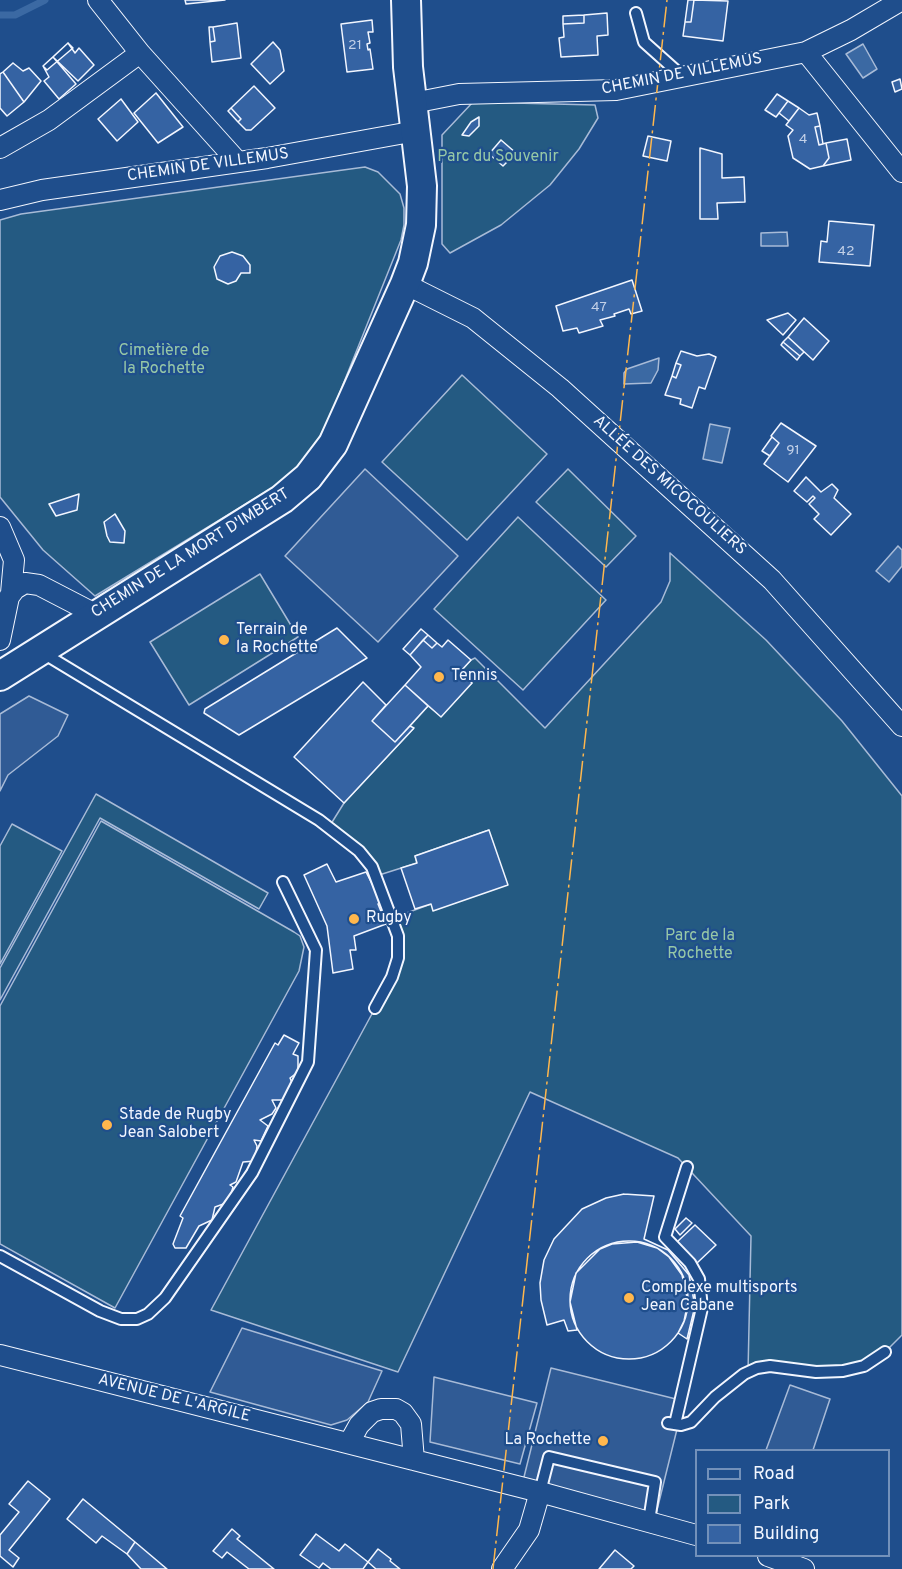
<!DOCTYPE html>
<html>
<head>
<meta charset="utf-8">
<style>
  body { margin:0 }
  #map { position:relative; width:902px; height:1569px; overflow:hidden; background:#1f4e8c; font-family:Overpass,sans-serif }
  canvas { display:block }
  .legend { position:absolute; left:695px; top:1449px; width:195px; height:108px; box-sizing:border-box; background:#1f4e8c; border:2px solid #7391ba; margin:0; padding:8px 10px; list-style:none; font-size:18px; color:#f2f6ff }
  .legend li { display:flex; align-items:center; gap:12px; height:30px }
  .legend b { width:30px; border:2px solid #7391ba }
</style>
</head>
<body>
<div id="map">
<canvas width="902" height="1569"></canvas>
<ul class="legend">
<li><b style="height:8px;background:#1f4e8c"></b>Road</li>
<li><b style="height:16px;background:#245a82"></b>Park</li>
<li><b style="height:16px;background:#3563a3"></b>Building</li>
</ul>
</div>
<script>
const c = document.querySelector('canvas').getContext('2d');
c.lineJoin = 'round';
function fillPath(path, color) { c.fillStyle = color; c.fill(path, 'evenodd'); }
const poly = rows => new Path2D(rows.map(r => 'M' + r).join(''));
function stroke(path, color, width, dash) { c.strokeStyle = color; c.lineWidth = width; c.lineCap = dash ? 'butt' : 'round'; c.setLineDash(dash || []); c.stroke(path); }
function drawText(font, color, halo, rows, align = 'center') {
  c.font = font + ' Overpass,sans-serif'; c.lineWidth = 4.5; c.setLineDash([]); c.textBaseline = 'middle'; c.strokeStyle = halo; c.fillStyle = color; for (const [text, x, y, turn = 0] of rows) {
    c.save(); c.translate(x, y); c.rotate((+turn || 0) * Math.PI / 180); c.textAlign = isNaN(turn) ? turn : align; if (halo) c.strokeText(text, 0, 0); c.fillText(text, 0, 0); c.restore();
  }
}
const green = poly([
  [473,102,595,105,598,118,579,149,550,185,501,225,450,253,442,244,442,135,473,102],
  [365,167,378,172,400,194,404,208,404,225,401,240,328,422,308,457,277,485,95,596,43,550,0,497,0,220,21,214,365,167],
  [462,375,547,454,467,540,382,462,462,375],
  [568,469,636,536,606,567,536,502,568,469],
  [518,517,606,600,523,690,434,609,518,517],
  [670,553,766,640,842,721,902,796,902,1335,885,1352,849,1370,774,1366,748,1372,751,1236,678,1158,530,1092,398,1372,211,1310,392,977,398,958,393,918,431,904,489,830,415,856,417,863,376,876,329,827,344,803,413,729,410,726,428,706,441,716,472,683,460,672,471,660,475,658,545,728,661,602,670,581,670,553],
  [260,574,298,637,189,705,150,642,260,574],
  [96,794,268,893,259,909,100,818,0,1000,0,968,96,794],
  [101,821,294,932,300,936,304,947,299,971,115,1308,0,1244,0,1006,101,821],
  [12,824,62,851,0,964,0,846,12,824]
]);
const parking = poly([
  [365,469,458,556,378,642,285,556,365,469],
  [29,696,68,715,58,736,8,775,0,791,0,714,29,696],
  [242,1328,382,1371,368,1402,347,1420,331,1425,210,1392,242,1328],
  [551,1368,684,1401,656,1514,523,1481,551,1368],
  [434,1377,537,1403,520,1464,430,1442,434,1377],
  [790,1385,830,1399,813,1450,766,1450,790,1385]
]);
const water = poly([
  [863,44,877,69,863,78,846,54,863,44],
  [787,232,788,246,761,246,761,233,787,232],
  [659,358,658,370,651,383,624,384,624,373,627,369,659,358],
  [710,424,730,428,722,463,703,459,710,424],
  [898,546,902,550,902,566,889,582,876,571,898,546]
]);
const stream = poly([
  [0,15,15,15,45,0]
]);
const building = poly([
  [185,0,225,0,186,4,185,0],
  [688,0,694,0,691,22,685,22,688,0],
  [694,0,728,1,723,41,683,36,685,22,691,22,694,0],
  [607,13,608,35,597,36,598,55,561,57,559,38,564,37,563,24,584,23,584,15,607,13],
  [584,15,584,23,563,24,563,16,584,15],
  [372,20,373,32,368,32,370,43,367,44,368,50,370,49,373,69,347,72,341,24,372,20],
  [237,23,241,58,212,62,210,42,215,41,213,27,237,23],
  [209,27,213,27,215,41,210,42,209,27],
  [273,42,280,50,284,71,270,84,251,64,273,42],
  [68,43,73,48,47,70,43,66,68,43],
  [68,43,75,53,79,48,94,65,78,81,53,57,68,43],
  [53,57,76,84,59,99,44,81,49,77,43,66,53,57],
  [13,63,23,71,29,68,41,81,24,102,3,72,13,63],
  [3,72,24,102,7,116,0,108,0,74,3,72],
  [900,79,902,89,895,92,892,82,900,79],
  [254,86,275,108,251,130,246,130,238,122,241,119,231,108,254,86],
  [156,93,183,127,158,143,134,113,156,93],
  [777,94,788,101,776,117,765,110,777,94],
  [121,99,138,122,117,141,98,119,121,99],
  [788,101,799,108,789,121,779,113,788,101],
  [231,108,241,119,238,122,228,111,231,108],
  [799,108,809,115,817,113,820,126,815,127,819,145,826,143,829,158,823,166,810,169,793,158,788,136,793,130,786,125,799,108],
  [479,117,479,126,469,136,462,135,471,122,479,117],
  [820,126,823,144,819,145,815,127,820,126],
  [648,136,671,141,667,161,643,156,648,136],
  [847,139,851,160,823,166,829,158,826,143,847,139],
  [501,140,516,153,503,166,489,154,501,140],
  [700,148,722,154,722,178,744,177,745,202,717,203,718,219,700,219,700,148],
  [829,221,874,225,870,266,819,262,821,241,827,242,829,221],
  [232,252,243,256,250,265,250,273,241,273,236,281,228,284,217,279,214,267,220,256,232,252],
  [632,280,642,311,631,314,629,309,614,314,615,316,600,320,603,326,579,333,577,328,563,331,556,306,632,280],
  [788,313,796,320,783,335,767,320,788,313],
  [804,318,829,341,813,360,788,337,804,318],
  [788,337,804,352,800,356,783,342,788,337],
  [783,342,800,356,797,360,781,345,783,342],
  [681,351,697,356,709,354,716,357,705,389,699,387,692,408,680,404,681,399,665,395,672,376,676,378,681,365,676,363,681,351],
  [676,363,681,365,676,378,672,376,676,363],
  [781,423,816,446,788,482,764,464,779,443,771,436,781,423],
  [772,437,779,443,770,456,762,451,772,437],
  [806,477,821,492,832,484,838,490,834,498,851,514,831,535,814,519,819,514,809,504,815,498,813,496,807,502,794,491,806,477],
  [79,494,77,510,56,516,49,504,79,494],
  [115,514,125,531,124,543,110,542,107,536,104,522,115,514],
  [337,628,367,658,239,735,204,713,205,709,337,628],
  [421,629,428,635,410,655,403,649,421,629],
  [428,635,437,643,432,648,423,640,428,635],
  [423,640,432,648,437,643,442,647,448,640,471,660,460,672,472,683,441,717,405,685,421,667,410,655,423,640],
  [363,682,386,705,372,721,395,742,410,726,414,728,344,803,294,757,363,682],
  [405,685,428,706,395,742,372,721,405,685],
  [489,830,508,885,433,911,431,904,415,909,401,868,417,863,415,856,489,830],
  [327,864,336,882,366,872,382,903,378,904,386,924,354,936,356,950,350,950,353,969,333,973,327,926,304,875,327,864],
  [284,1035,299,1043,293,1054,298,1056,298,1072,290,1078,293,1085,283,1100,272,1100,276,1108,272,1114,260,1120,268,1126,261,1141,254,1140,257,1146,255,1161,243,1162,236,1182,230,1185,233,1187,229,1202,215,1207,212,1220,199,1226,186,1248,175,1248,173,1244,183,1218,180,1216,275,1043,278,1045,284,1035],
  [624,1194,654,1196,644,1239,668,1250,689,1275,695,1306,687,1339,678,1333,684,1321,688,1302,682,1275,669,1257,657,1248,637,1242,612,1244,600,1249,576,1273,570,1302,577,1330,568,1331,564,1320,547,1325,541,1300,540,1283,544,1260,554,1239,582,1209,606,1198,624,1194],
  [686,1218,692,1223,680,1235,675,1229,686,1218],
  [695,1225,716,1245,697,1263,678,1245,678,1241,695,1225],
  '570 1300a59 59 0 1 1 118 0a59 59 0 1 1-118 0Z',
  [28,1481,50,1499,9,1550,19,1558,13,1567,0,1556,0,1535,19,1512,9,1504,28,1481],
  [83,1499,135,1542,127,1554,102,1536,96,1543,67,1519,83,1499],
  [232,1529,240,1536,237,1539,274,1569,249,1569,227,1552,222,1558,213,1551,232,1529],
  [316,1534,339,1551,345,1544,368,1562,363,1569,331,1569,323,1563,319,1568,300,1555,316,1534],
  [135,1542,167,1569,141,1569,127,1554,135,1542],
  [378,1549,391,1559,390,1561,400,1569,376,1569,368,1562,378,1549],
  [615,1550,634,1566,631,1569,599,1569,615,1550]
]);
const lane = poly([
  [636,13,644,42,682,76],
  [43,653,319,820,359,851,372,867,398,936,398,958,392,977,375,1008],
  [0,1256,100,1311,121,1319,137,1319,148,1314,165,1298,252,1173,308,1062,316,950,283,882],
  [668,1423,681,1425,691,1422,715,1397,744,1374,757,1368,770,1366,816,1372,843,1371,864,1366,885,1352],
  [675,1424,702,1308,699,1279,690,1263,665,1237,687,1167],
  [540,1492,549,1457,655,1482,649,1521]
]);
const street = poly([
  [98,0,140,53],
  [806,52,902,172],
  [413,103,459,94,616,90,806,52,851,30,902,0],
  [0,148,49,120,140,53,237,161],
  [0,200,42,190,267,158,416,131],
  [405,284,473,318,560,388,772,580,902,726],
  [0,527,14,560,11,593],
  [0,640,9,597,15,589,25,583,39,585,95,614],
  [0,1355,540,1492,696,1535],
  [349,1443,359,1425,372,1412,381,1409,396,1409,403,1413,411,1424,414,1460],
  [768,1556,804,1569],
  [502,1569,529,1530,540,1492]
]);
const secondary = poly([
  [0,676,282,499,308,477,333,444,405,284,413,263,421,225,422,186,408,67,406,0]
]);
const power = poly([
  [493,1569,667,0]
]);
const markers = [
  [224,640,6,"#ffb74d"],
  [439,677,6,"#ffb74d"],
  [354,919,6,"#ffb74d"],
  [107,1125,6,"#ffb74d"],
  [629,1298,6,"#ffb74d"],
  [603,1441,6,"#ffb74d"]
];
const numberNames = [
  ["21",355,46],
  ["4",803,140],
  ["42",846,252],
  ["47",599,308],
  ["91",793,451]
];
const streetNames = [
  ["CHEMIN DE VILLEMUS",682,75,-11],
  ["CHEMIN DE VILLEMUS",208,166,-8],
  ["ALLÉE DES MICOCOULIERS",669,486,42],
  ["CHEMIN DE LA MORT D'IMBERT",191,554,-32],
  ["AVENUE DE L'ARGILE",174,1399,14]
];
const parkNames = [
  ["Parc du Souvenir",498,158],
  ["Cimetière de",164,352],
  ["la Rochette",164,370],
  ["Parc de la",700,937],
  ["Rochette",700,955]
];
const poiNames = [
  ["Terrain de",236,631],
  ["la Rochette",236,649],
  ["Tennis",451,677],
  ["Rugby",366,919],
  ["Stade de Rugby",119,1116],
  ["Jean Salobert",119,1134],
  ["Complexe multisports",641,1289],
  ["Jean Cabane",641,1307],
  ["La Rochette",591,1441,"right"]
];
fillPath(green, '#245a82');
stroke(green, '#a8bbd7', 1.5);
fillPath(parking, '#305b95');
stroke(parking, '#a8bbd7', 1.5);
fillPath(water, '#3b69a3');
stroke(water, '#a8bbd7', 1.5);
stroke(stream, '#3b69a3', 7);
fillPath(building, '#3563a3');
stroke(building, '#f2f6ff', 1.5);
stroke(lane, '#f2f6ff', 14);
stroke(street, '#f2f6ff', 22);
stroke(secondary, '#f2f6ff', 32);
stroke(lane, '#1f4e8c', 10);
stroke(street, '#1f4e8c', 20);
stroke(secondary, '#1f4e8c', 28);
stroke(power, '#ffb74d', 1.5, [21, 4.5, 3, 4.5]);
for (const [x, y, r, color] of markers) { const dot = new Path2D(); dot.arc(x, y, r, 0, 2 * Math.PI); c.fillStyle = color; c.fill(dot); stroke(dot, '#1f4e8c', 2); }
drawText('14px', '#c3d1e8', null, numberNames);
drawText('16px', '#f2f6ff', '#1f4e8c', streetNames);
drawText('16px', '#97c8a6', '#1f4e8c', parkNames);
drawText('16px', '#f2f6ff', '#1f4e8c', poiNames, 'left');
</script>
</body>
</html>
